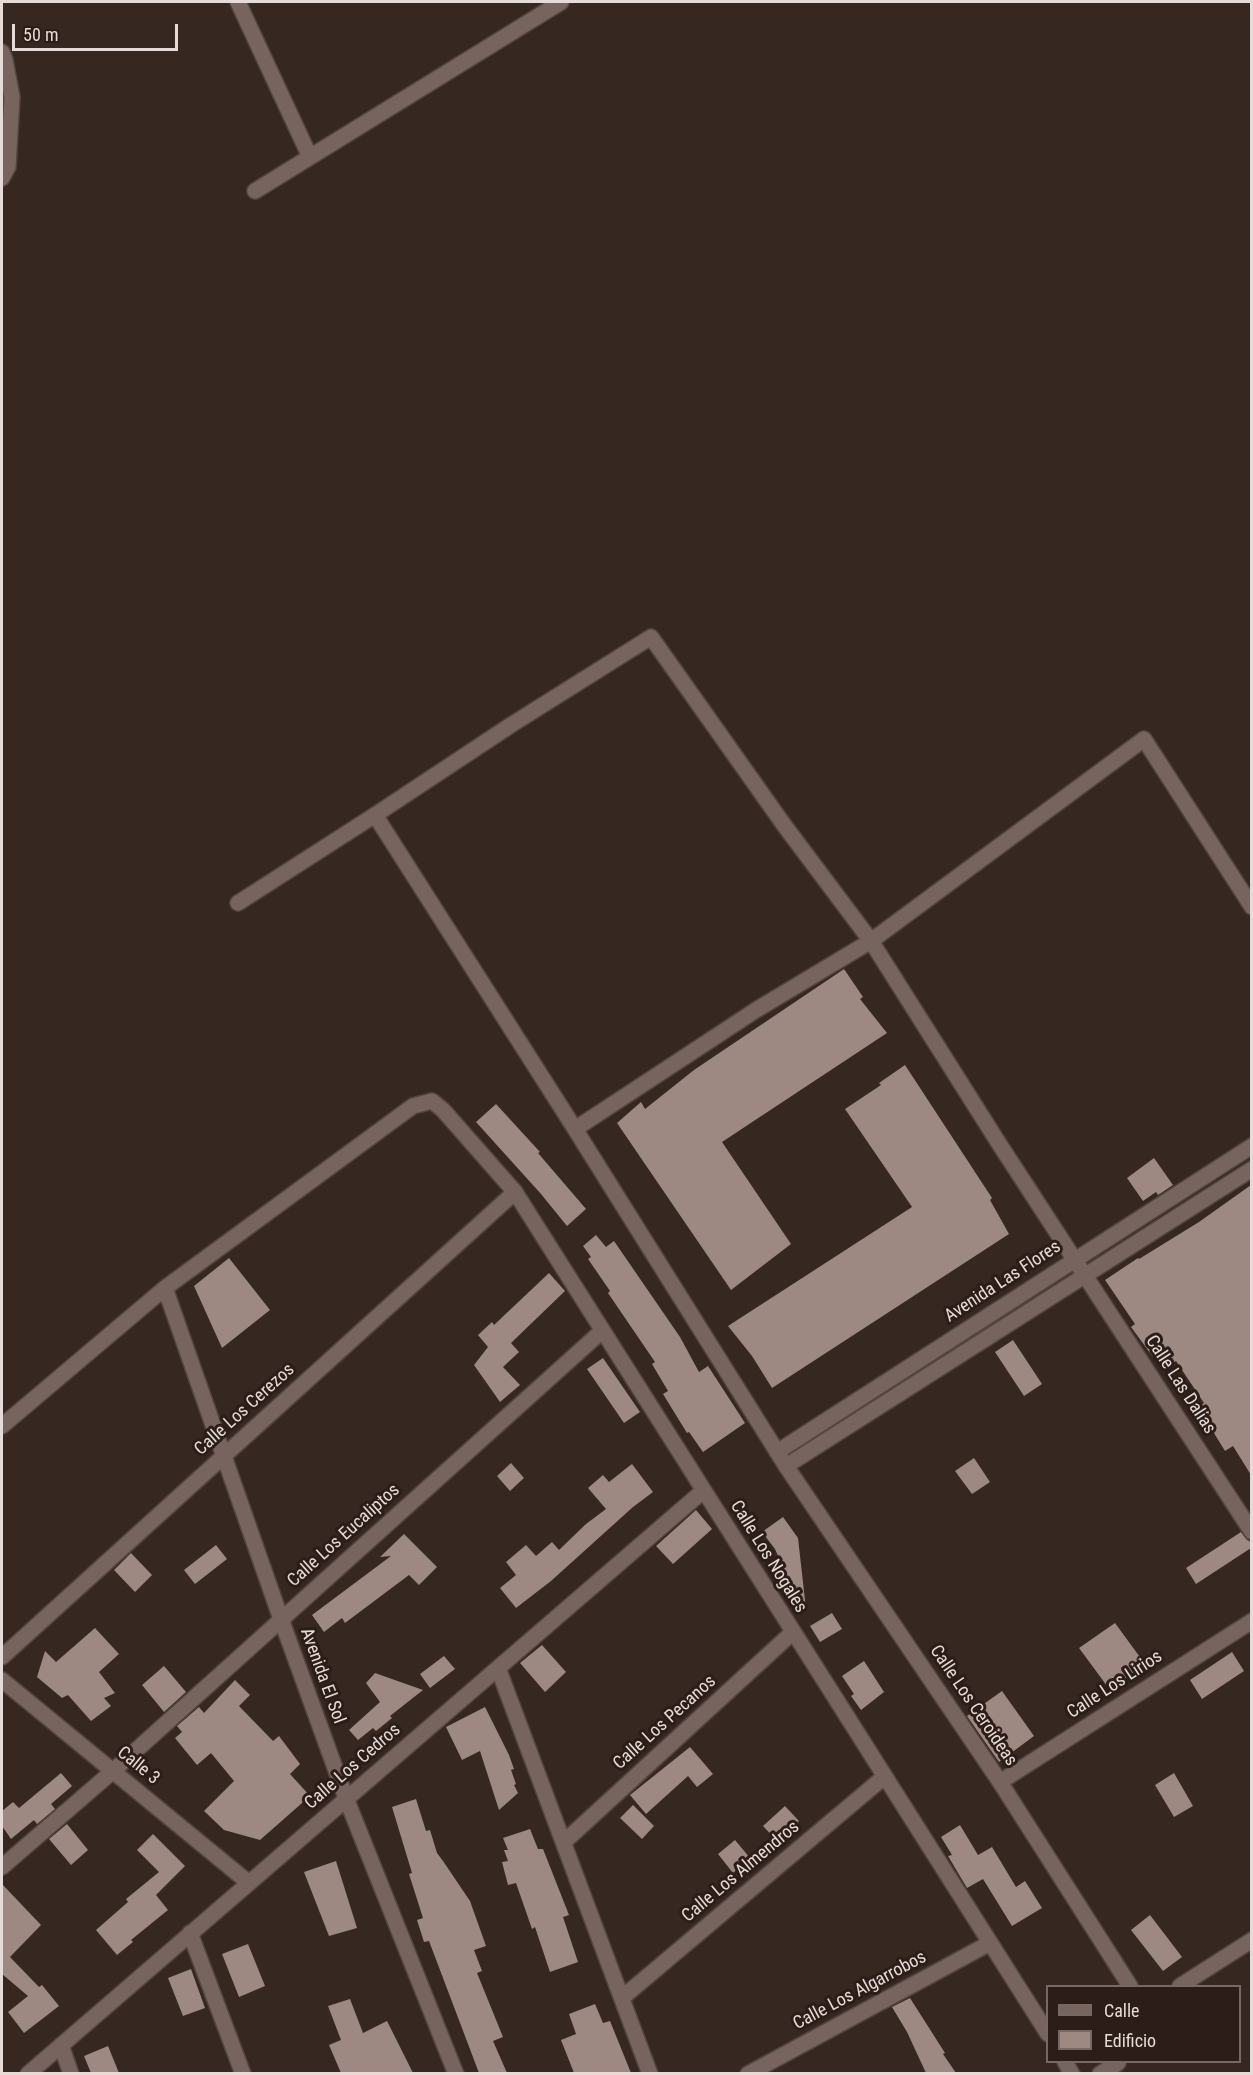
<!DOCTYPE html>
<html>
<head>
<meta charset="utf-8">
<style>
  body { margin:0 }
  #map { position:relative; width:1253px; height:2075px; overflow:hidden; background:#372721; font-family:"Roboto Condensed",sans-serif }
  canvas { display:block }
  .frame { position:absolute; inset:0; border:3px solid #e6dbd7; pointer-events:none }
  .legend { position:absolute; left:1046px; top:1985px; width:195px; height:78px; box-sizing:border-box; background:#2c1d18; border:2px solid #766964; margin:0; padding:8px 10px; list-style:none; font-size:18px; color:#e6dbd7 }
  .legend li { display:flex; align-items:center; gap:12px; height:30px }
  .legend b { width:30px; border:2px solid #766964 }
  .scale { position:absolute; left:12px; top:24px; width:166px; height:27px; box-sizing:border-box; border:3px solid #e6dbd7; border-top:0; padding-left:8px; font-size:18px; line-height:21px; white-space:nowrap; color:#e6dbd7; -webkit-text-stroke:4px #2c1d18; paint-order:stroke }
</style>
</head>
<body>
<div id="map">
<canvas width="1253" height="2075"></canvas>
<div class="frame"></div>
<ul class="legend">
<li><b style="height:8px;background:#77645e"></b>Calle</li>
<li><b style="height:16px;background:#9d8982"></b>Edificio</li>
</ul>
<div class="scale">50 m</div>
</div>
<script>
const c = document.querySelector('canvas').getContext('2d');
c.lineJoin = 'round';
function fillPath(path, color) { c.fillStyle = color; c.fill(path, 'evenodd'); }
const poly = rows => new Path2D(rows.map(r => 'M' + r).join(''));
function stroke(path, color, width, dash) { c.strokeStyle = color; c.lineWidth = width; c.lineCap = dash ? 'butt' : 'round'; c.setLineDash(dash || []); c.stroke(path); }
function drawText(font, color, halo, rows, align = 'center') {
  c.font = font + ' "Roboto Condensed",sans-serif'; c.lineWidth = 6; c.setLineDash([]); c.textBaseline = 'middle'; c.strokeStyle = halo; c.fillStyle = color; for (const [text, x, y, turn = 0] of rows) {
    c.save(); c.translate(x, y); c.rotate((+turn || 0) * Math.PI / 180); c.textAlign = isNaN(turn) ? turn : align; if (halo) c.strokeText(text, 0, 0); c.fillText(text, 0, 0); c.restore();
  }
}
const building = poly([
  [844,969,863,997,860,999,887,1033,722,1142,791,1244,731,1290,617,1123,641,1102,645,1109,694,1070],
  [905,1065,992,1198,990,1200,1009,1234,772,1388,752,1356,728,1326,912,1207,845,1109,881,1085,879,1083],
  [496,1104,540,1152,538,1153,586,1209,567,1226,541,1194,476,1122],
  [1154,1158,1173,1185,1158,1195,1156,1192,1143,1201,1127,1178],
  [1251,1185,1251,1475,1233,1446,1225,1451,1209,1425,1202,1430,1190,1413,1204,1403,1176,1361,1165,1368,1156,1355,1153,1357,1131,1327,1135,1324,1105,1280,1138,1258,1139,1259,1199,1222],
  [596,1235,606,1247,614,1241,680,1337,699,1372,708,1366,745,1423,703,1452,689,1432,687,1433,663,1394,668,1391,652,1364,655,1362,608,1293,610,1291,588,1259,591,1257,583,1246],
  [229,1258,270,1310,222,1348,194,1286],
  [549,1273,565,1291,511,1343,519,1352,503,1367,520,1385,500,1402,474,1365,488,1347,478,1335,492,1322,494,1325],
  [1013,1340,1042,1384,1024,1396,995,1352],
  [603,1358,640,1412,624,1423,587,1369],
  [974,1458,990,1482,972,1494,955,1471],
  [511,1463,524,1478,510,1491,497,1476],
  [632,1464,653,1492,633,1507,551,1581,516,1608,500,1588,516,1575,506,1562,526,1545,536,1556,552,1542,559,1550,586,1524,606,1509,588,1488,603,1475,609,1482],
  [696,1510,712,1529,673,1564,656,1546],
  [783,1517,798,1538,806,1609,802,1610,775,1549,762,1532],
  [1241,1532,1247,1540,1251,1542,1251,1548,1196,1584,1186,1568],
  [404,1534,437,1567,419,1585,409,1575,345,1623,342,1618,324,1632,312,1615,391,1556,380,1557],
  [216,1545,227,1559,195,1584,184,1570],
  [131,1553,152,1575,135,1592,114,1570],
  [832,1613,842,1629,820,1642,810,1626],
  [1115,1623,1145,1664,1110,1690,1079,1648],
  [95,1628,119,1654,99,1672,115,1693,104,1698,111,1706,91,1721,68,1695,62,1698,37,1677,45,1651,56,1662],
  [542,1645,566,1672,545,1692,520,1663],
  [1232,1652,1244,1671,1202,1699,1190,1680],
  [444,1656,455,1669,430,1688,420,1674],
  [864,1661,884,1692,861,1710,851,1696,854,1694,842,1676],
  [164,1666,186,1692,164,1712,142,1685],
  [375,1673,423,1690,390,1716,392,1718,376,1731,373,1728,358,1740,349,1730,380,1702,366,1683],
  [235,1680,250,1695,239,1706,273,1741,279,1736,300,1764,290,1774,310,1796,260,1840,224,1830,204,1811,234,1781,211,1753,197,1765,175,1738,182,1732,177,1726,199,1707,204,1713],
  [1002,1691,1034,1736,999,1762,967,1716],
  [485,1707,509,1755,514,1769,511,1770,516,1784,514,1785,518,1793,499,1810,480,1751,462,1760,446,1727],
  [690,1747,713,1774,697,1787,688,1776,646,1814,630,1795],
  [61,1773,72,1786,51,1804,55,1809,37,1824,34,1820,11,1839,2,1826,2,1811,13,1802,19,1808],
  [1174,1773,1193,1806,1174,1817,1155,1785],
  [416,1799,426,1831,430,1830,437,1853,443,1861,441,1862,443,1861,470,1901,486,1946,474,1950,482,1971,477,1973,503,2037,493,2041,507,2073,479,2073,429,1941,424,1942,417,1920,423,1918,409,1874,412,1873,392,1807],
  [633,1805,654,1826,642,1839,620,1818],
  [785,1806,799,1821,777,1841,763,1826],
  [67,1824,88,1850,71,1865,49,1839],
  [960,1825,978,1855,992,1847,1016,1887,1025,1881,1042,1908,1012,1926,983,1879,967,1888,948,1856,952,1855,941,1837],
  [530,1829,538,1849,543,1849,569,1915,563,1917,578,1962,550,1972,535,1927,532,1929,516,1883,508,1885,502,1862,508,1861,504,1850,508,1850,503,1838],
  [153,1834,185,1866,156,1895,168,1910,131,1940,133,1942,117,1955,96,1930,128,1902,126,1899,159,1872,137,1850],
  [735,1840,750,1858,733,1873,718,1854],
  [336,1861,357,1928,329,1936,304,1872],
  [2,1884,41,1925,10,1957,39,1987,42,1985,59,2006,24,2033,8,2012,28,1996,2,1974],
  [1150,1915,1182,1957,1163,1971,1131,1930],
  [248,1944,265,1986,239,1997,222,1954],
  [191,1969,205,2008,183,2016,168,1978],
  [910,1998,945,2053,943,2054,956,2073,926,2073,907,2032,892,2007],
  [350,1999,363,2033,387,2021,413,2073,341,2073,329,2045,341,2040,328,2006],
  [595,2004,603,2023,610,2021,631,2073,574,2073,561,2040,576,2034,569,2014],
  [108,2046,119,2073,91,2073,84,2056]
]);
const street = poly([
  [238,2,310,157],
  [2,52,5,60,12,97,8,167,2,178],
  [255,191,561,2],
  [375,815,575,1129],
  [238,903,375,815,511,725,651,637,784,825,871,941,756,1010,575,1129,786,1466,1000,1782,1130,1986],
  [1252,907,1144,739,871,941,998,1142,1252,1532],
  [165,1288,281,1619,346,1798,456,2074],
  [2,1426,165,1288,413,1106,432,1101,443,1110,515,1192,1048,2034],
  [2,1657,515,1192],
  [498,1668,650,2074],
  [2,1680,249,1883],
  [1000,1782,1252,1621],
  [564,1842,793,1632],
  [2,1867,113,1771,602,1331],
  [190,1933,243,2074],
  [1180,1986,1252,1940],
  [623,1997,884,1777],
  [61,2045,71,2074],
  [1065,2062,1072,2074],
  [28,2074,703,1491],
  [748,2074,990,1943],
  [1100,2074,1118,2063]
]);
const secondary = poly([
  [777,1452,1252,1146],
  [786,1466,1252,1169]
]);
const streetNames = [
  ["Avenida Las Flores",1003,1282,-33],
  ["Calle Las Dalias",1180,1385,57],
  ["Calle Los Cerezos",245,1410,-42],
  ["Calle Los Eucaliptos",344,1536,-42],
  ["Calle Los Nogales",768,1557,58],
  ["Avenida El Sol",322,1676,70],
  ["Calle Los Lirios",1115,1685,-33],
  ["Calle Los Ceroideas",973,1706,56],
  ["Calle Los Pecanos",665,1723,-42],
  ["Calle 3",138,1766,39],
  ["Calle Los Cedros",353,1767,-41],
  ["Calle Los Almendros",741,1872,-40],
  ["Calle Los Algarrobos",860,1991,-28]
];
fillPath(building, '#9d8982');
stroke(street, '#52453f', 18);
stroke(secondary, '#52453f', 18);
stroke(street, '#77645e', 15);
stroke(secondary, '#77645e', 15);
drawText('18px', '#e6dbd7', '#2c1d18', streetNames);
</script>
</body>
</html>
